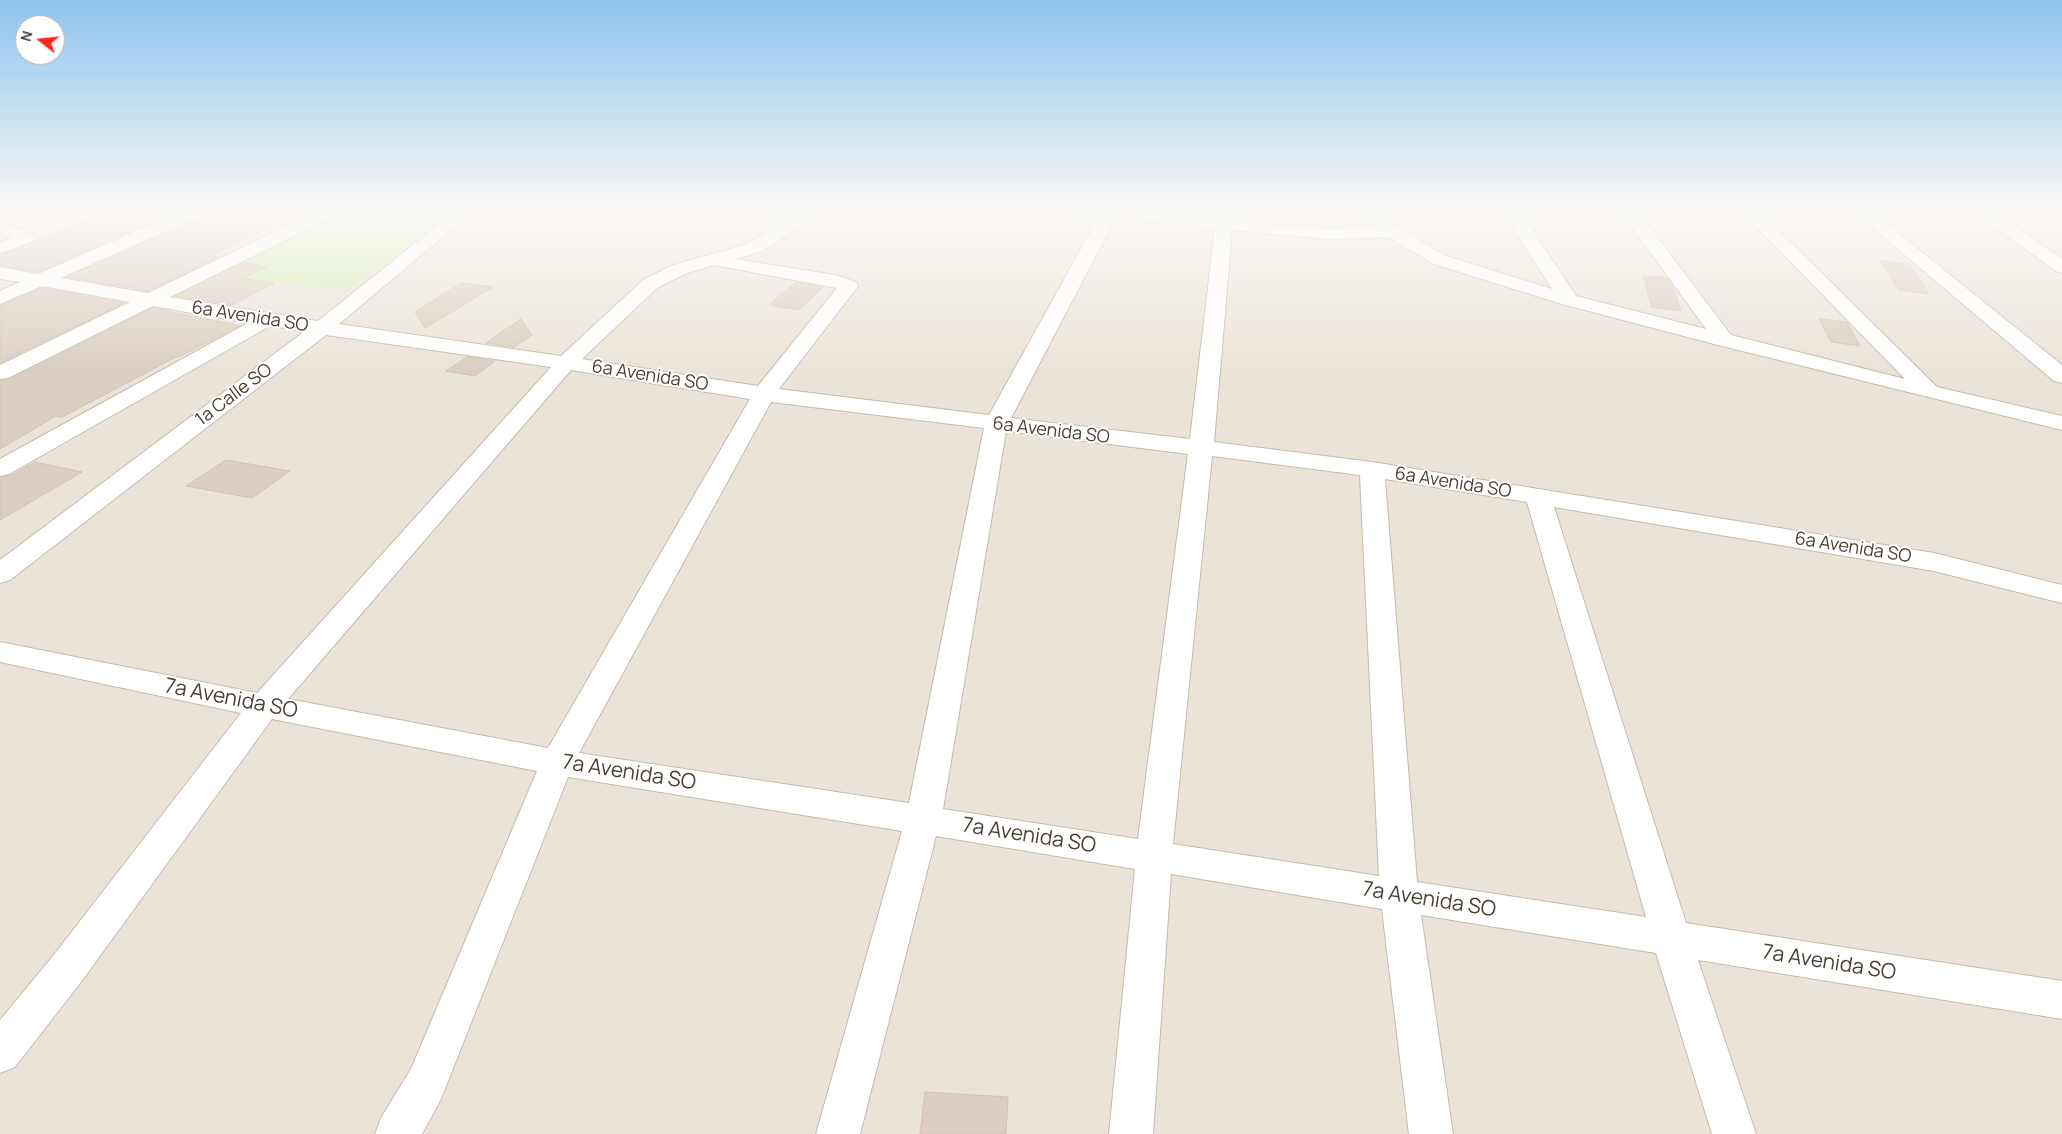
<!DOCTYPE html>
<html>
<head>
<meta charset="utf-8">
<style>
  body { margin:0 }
  #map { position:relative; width:2062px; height:1134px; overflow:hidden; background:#f6f1ea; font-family:Manrope,sans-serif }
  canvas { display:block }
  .north { position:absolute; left:15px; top:15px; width:50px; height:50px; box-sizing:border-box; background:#fff; border:1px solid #b7b3af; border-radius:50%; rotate:286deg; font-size:14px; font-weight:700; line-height:20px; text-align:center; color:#4b4237 }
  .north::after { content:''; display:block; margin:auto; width:18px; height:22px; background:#ff2718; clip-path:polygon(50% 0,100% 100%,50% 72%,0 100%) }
</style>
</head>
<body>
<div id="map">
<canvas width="2062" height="1134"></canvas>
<div class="north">N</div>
</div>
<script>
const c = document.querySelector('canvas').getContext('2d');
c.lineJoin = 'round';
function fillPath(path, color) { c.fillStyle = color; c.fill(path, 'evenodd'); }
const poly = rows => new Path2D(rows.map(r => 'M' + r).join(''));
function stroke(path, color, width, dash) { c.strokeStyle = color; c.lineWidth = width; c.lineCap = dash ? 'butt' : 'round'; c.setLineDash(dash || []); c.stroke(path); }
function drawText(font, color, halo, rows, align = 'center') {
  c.font = font + ' Manrope,sans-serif'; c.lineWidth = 4; c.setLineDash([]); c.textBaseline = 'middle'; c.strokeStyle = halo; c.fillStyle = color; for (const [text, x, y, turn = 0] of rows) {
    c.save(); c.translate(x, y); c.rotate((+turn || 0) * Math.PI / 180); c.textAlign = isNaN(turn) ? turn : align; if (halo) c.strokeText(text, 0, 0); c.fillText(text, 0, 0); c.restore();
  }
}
const residential = poly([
  [0,212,2062,212,2062,1134,0,1134]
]);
const green = poly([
  [338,212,449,212,347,291,214,274]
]);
const building = poly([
  [110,212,175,212,38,272,0,265,0,255,110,212],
  [204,212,302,212,212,255,219,257,148,291,67,277,201,218,204,212],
  [1880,261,1909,264,1929,294,1899,290,1880,261],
  [245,262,267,267,242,278,274,283,232,305,176,296,245,262],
  [1644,276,1667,278,1672,285,1681,311,1651,307,1644,276],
  [796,282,823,287,799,310,769,305,796,282],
  [461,283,493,287,425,328,415,312,461,283],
  [42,288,124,303,0,363,0,306,42,288],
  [153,308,240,326,179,357,176,357,62,417,56,416,0,449,0,381,9,380,153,308],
  [521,319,532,335,514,347,486,343,521,319],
  [1819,319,1847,322,1860,346,1831,342,1819,319],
  [467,357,495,361,475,376,446,371,467,357],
  [226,460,290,471,252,498,186,486,226,460],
  [35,462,82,472,0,520,0,478,10,476,35,462],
  [925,1092,1008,1097,1006,1134,920,1134,925,1092]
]);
const minor = poly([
  [180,212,202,212,200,216,61,278,148,293,316,212,337,212,335,216,170,297,318,321,454,212,472,212,339,324,561,356,643,280,673,265,748,244,798,212,818,212,816,216,760,252,735,259,835,275,856,282,858,286,779,389,989,415,1097,220,1061,217,1055,216,1053,212,1172,213,1273,225,1327,229,1376,227,1361,212,1379,212,1397,228,1446,256,1552,289,1512,226,1515,222,1521,221,1527,222,1576,296,1706,329,1621,212,1638,212,1731,335,1905,379,1742,212,1760,212,1937,387,2062,416,2062,430,1718,345,1562,304,1434,264,1388,237,1327,239,1232,230,1214,442,1372,462,1934,553,2062,585,2062,603,1934,571,1554,507,1686,923,2062,981,2062,1019,1698,960,1756,1134,1712,1134,1656,953,1421,915,1453,1134,1409,1134,1382,909,1171,874,1153,1134,1109,1134,1135,869,936,836,860,1134,816,1134,902,831,568,777,441,1099,422,1134,375,1134,381,1118,411,1069,537,771,272,719,81,982,15,1067,0,1073,0,1020,53,956,241,713,0,662,0,642,257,693,551,367,326,335,10,580,0,583,0,560,305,331,270,326,9,474,0,476,0,459,248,323,153,306,8,378,0,379,0,365,130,302,42,286,0,304,0,291,20,282,0,279,0,267,38,274,180,212],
  [1114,221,1172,223,1215,228,1190,439,1011,418,1114,221],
  [714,265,837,288,758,386,582,359,657,288,687,273,714,265],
  [571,370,750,399,548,748,288,699,571,370],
  [771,402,984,428,909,803,579,753,771,402],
  [1006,431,1188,454,1138,839,943,809,1006,431],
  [1212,456,1360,475,1379,876,1173,844,1212,456],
  [1385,479,1527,502,1646,917,1417,882,1385,479],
  [1854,212,1872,212,2062,365,2062,383,2054,381,1854,212],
  [1974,212,1993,212,2062,259,2062,273,2056,271,1974,212],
  [0,222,32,234,35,238,32,242,0,253,0,242,11,238,0,233,0,222]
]);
const streetNames = [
  ["6a Avenida SO",250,317,9],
  ["6a Avenida SO",650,376,9],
  ["1a Calle SO",234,395,-37],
  ["6a Avenida SO",1051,431,7],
  ["6a Avenida SO",1453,483,9],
  ["6a Avenida SO",1853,548,9]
];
const nearStreetnames = [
  ["7a Avenida SO",231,699,11],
  ["7a Avenida SO",629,773,9],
  ["7a Avenida SO",1029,836,9],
  ["7a Avenida SO",1429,900,9],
  ["7a Avenida SO",1829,963,9]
];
fillPath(residential, '#eae3d8');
fillPath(green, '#d6ecb1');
fillPath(building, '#dbcfc2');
stroke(building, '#d4c3b2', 1);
stroke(minor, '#c5bbaf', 2);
fillPath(minor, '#fff');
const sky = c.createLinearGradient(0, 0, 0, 371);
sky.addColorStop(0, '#8dc4ed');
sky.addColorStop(0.57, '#fbf9f6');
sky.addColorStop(1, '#fbf9f600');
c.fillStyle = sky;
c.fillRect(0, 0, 2062, 371);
drawText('18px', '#4b4237', '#fff', streetNames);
drawText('21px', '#4b4237', '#fff', nearStreetnames);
</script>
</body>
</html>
